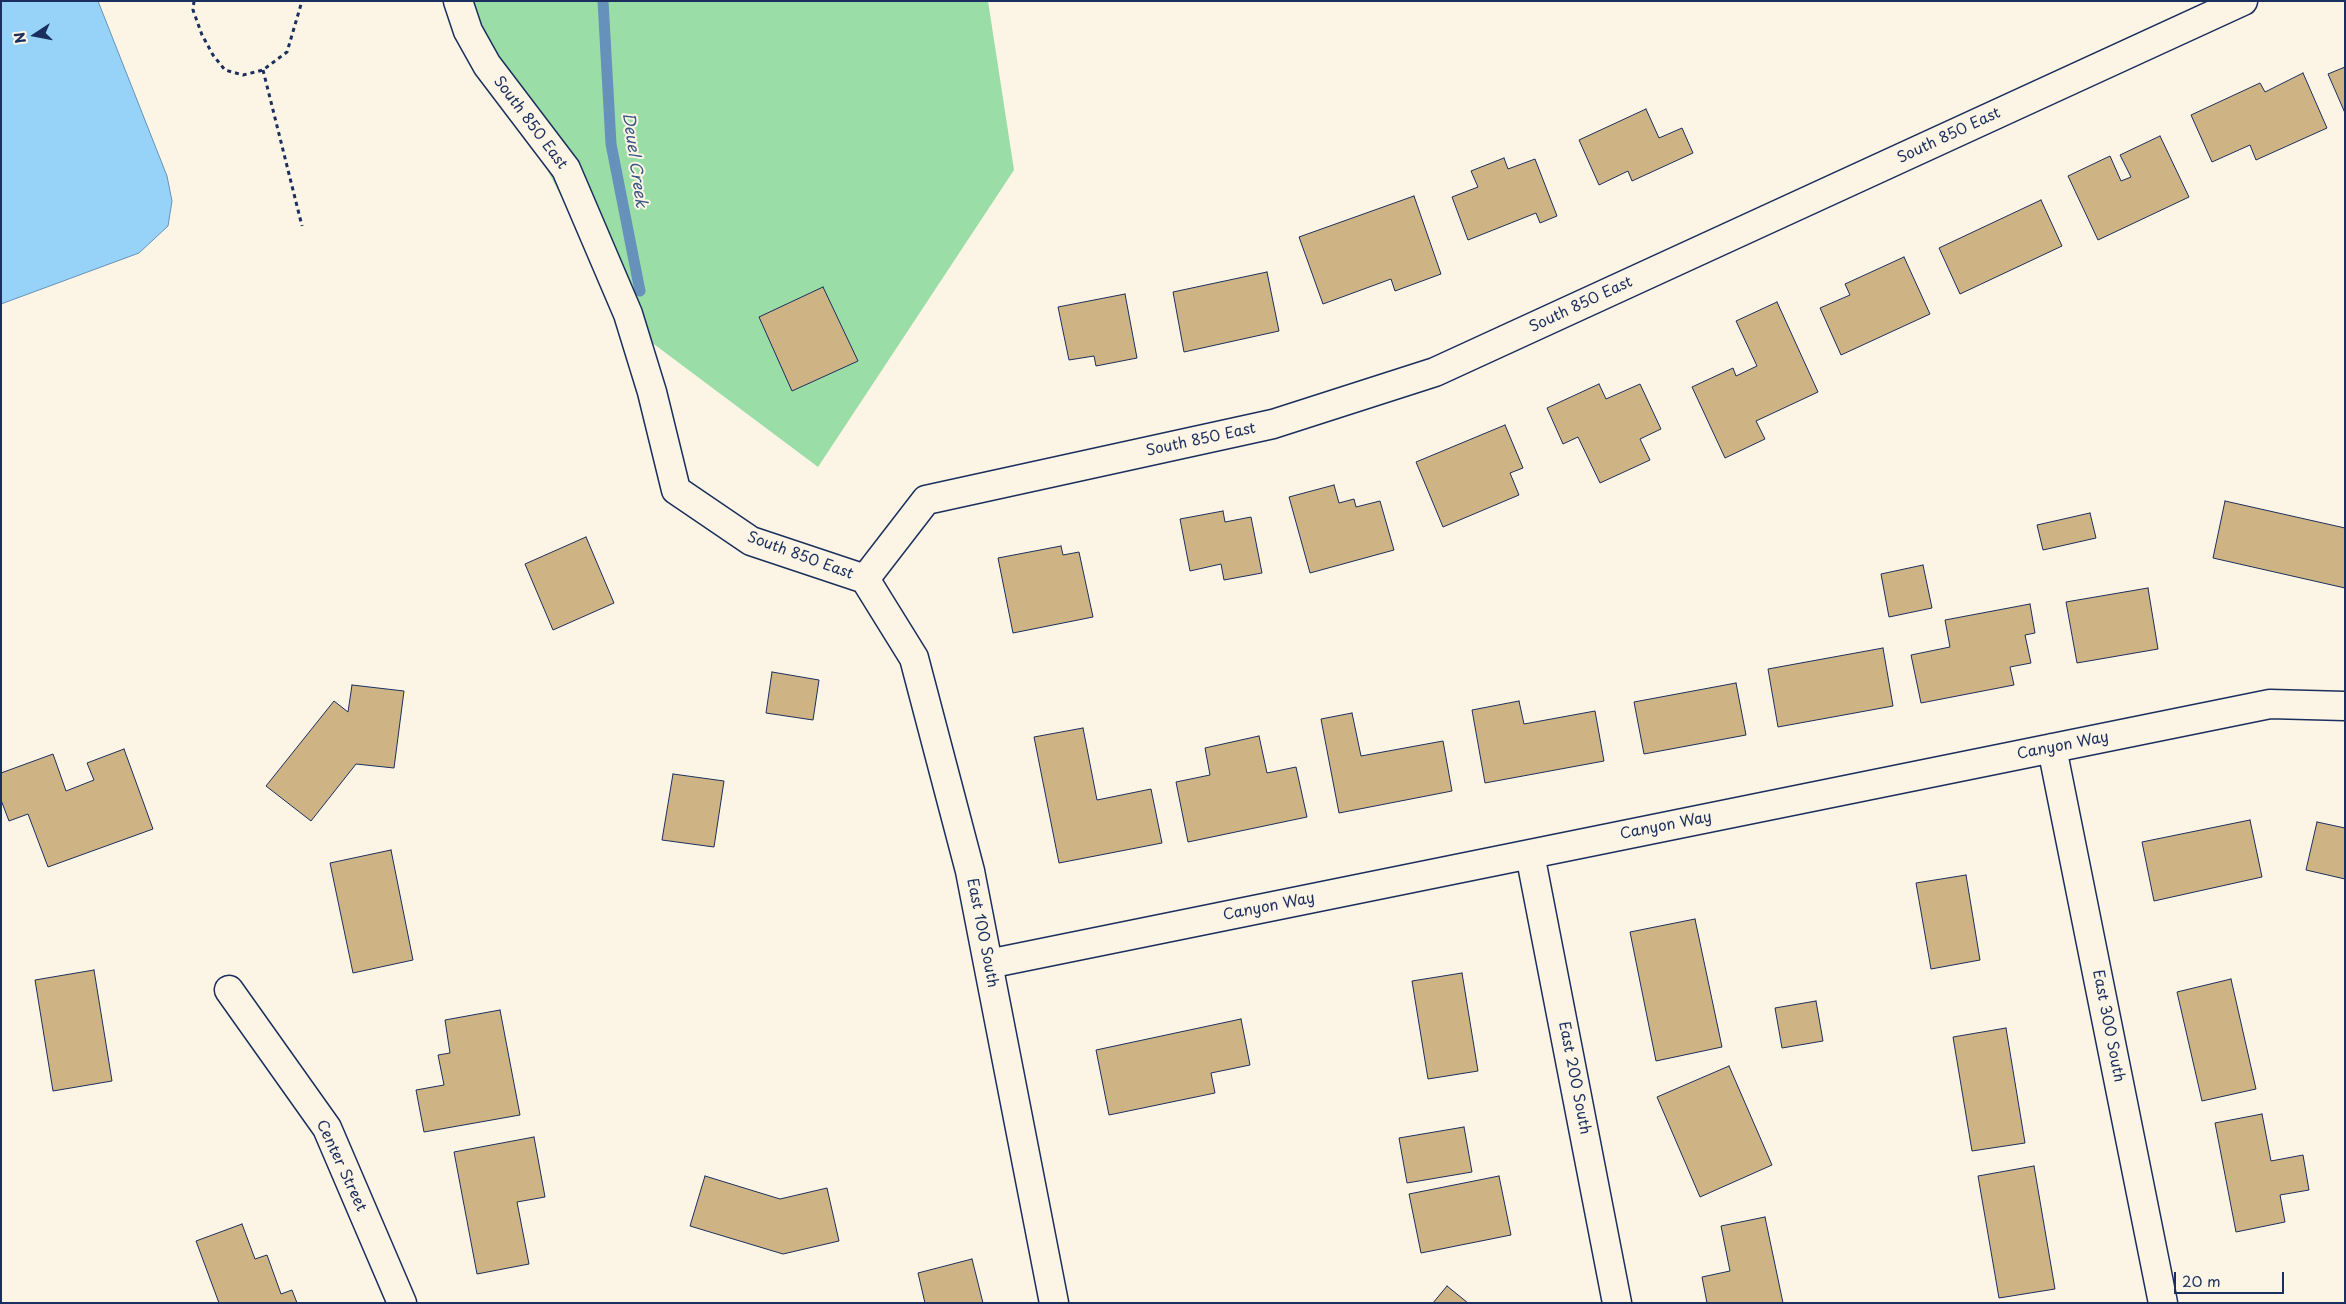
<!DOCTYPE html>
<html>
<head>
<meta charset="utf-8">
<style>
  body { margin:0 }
  #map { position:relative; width:2346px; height:1304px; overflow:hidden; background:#fcf5e5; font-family:"Playpen Sans",sans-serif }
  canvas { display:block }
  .frame { position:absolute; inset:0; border:2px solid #1b2f5e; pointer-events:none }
  .north { position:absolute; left:10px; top:10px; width:50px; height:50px; -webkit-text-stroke:4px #fcf5e5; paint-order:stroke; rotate:259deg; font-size:14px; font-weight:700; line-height:20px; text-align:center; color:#1b2f5e }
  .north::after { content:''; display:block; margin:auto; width:18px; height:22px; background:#1b2f5e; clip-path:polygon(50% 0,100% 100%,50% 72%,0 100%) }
  .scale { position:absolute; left:2174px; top:1272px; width:110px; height:22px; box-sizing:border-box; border:2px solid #1b2f5e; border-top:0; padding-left:6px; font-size:15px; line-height:18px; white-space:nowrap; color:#1b2f5e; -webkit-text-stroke:4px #fcf5e5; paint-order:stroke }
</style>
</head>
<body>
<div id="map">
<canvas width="2346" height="1304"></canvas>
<div class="frame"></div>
<div class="north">N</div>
<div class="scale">20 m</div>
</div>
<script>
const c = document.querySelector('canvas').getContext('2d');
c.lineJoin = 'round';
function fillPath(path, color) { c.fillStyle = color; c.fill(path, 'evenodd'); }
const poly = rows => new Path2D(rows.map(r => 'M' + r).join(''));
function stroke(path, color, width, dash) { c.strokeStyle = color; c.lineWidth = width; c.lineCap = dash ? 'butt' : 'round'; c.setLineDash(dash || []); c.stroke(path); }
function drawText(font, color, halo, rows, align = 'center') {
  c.font = font + ' "Playpen Sans",sans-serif'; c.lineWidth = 4; c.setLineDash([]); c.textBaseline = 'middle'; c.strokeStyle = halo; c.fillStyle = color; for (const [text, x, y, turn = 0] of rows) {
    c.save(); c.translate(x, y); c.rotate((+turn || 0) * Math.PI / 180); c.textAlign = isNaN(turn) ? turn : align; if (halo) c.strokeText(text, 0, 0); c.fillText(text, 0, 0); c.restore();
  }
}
const green = poly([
  [471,1,988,1,1014,170,818,467,627,324,471,22]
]);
const water = poly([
  [1,1,98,1,167,176,172,201,168,226,139,253,1,304,1,1]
]);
const stream = poly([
  [603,1,611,144,640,291]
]);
const building = poly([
  [2345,67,2345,113,2328,74,2345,67],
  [2303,73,2327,128,2256,160,2250,145,2212,162,2191,115,2260,83,2265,92,2303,73],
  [1646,109,1659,138,1682,128,1693,153,1632,181,1628,171,1599,185,1579,140,1646,109],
  [2160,136,2189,197,2098,240,2068,176,2110,156,2121,181,2131,177,2120,155,2160,136],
  [1504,158,1508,169,1535,159,1557,216,1540,223,1536,213,1468,240,1452,197,1478,187,1471,171,1504,158],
  [1414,196,1441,274,1395,291,1391,279,1323,304,1299,237,1414,196],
  [2041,200,2062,246,1960,294,1939,248,2041,200],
  [1904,257,1930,314,1841,355,1820,308,1850,295,1845,284,1904,257],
  [1267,272,1279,331,1184,352,1173,292,1267,272],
  [823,287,858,361,792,391,759,317,823,287],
  [1125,294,1137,358,1096,366,1094,356,1069,360,1058,307,1125,294],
  [1777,302,1818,392,1756,421,1765,439,1725,458,1692,387,1733,368,1736,376,1757,366,1736,321,1777,302],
  [1599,384,1606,399,1640,384,1661,429,1640,439,1650,460,1600,483,1578,437,1563,444,1547,408,1599,384],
  [1505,425,1523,468,1510,473,1519,495,1443,527,1416,462,1505,425],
  [1334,485,1339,503,1354,499,1356,507,1380,501,1394,550,1310,573,1289,497,1334,485],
  [2225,501,2345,528,2345,588,2213,558,2225,501],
  [1223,511,1225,522,1251,517,1262,573,1224,580,1221,564,1190,571,1180,519,1223,511],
  [2090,513,2096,538,2043,550,2037,525,2090,513],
  [586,537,614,603,553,630,525,564,586,537],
  [1061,546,1063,555,1079,552,1093,617,1013,633,998,558,1061,546],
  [1923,565,1932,608,1889,617,1881,574,1923,565],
  [2148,588,2158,649,2077,663,2066,602,2148,588],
  [2030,604,2035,633,2025,635,2031,663,2010,667,2014,685,1921,703,1911,655,1950,647,1945,620,2030,604],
  [1883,648,1893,706,1778,727,1768,669,1883,648],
  [772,672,819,680,813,720,766,713,772,672],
  [1736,683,1746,735,1644,754,1634,702,1736,683],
  [352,685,404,691,394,768,356,764,311,821,266,786,334,701,348,712,352,685],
  [1519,701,1524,724,1595,711,1604,761,1485,783,1472,710,1519,701],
  [1352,713,1361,756,1443,741,1452,791,1339,813,1321,719,1352,713],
  [1083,728,1097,800,1151,789,1162,843,1059,863,1034,737,1083,728],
  [1259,736,1267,773,1296,767,1307,817,1188,842,1176,782,1210,775,1205,748,1259,736],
  [124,749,153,829,48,867,28,814,9,821,1,800,1,773,53,754,66,791,94,780,87,763,124,749],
  [673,774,724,781,714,847,662,840,673,774],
  [2250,820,2262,877,2154,901,2142,842,2250,820],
  [2317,822,2345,828,2345,879,2306,870,2317,822],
  [391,850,413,960,353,973,330,863,391,850],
  [1966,875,1980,960,1931,969,1916,883,1966,875],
  [1695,919,1722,1047,1656,1061,1630,932,1695,919],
  [94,970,112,1081,53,1091,35,980,94,970],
  [1462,973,1478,1071,1428,1079,1412,981,1462,973],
  [2231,979,2256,1089,2202,1101,2177,992,2231,979],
  [1816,1001,1823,1041,1782,1048,1775,1008,1816,1001],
  [500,1010,520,1115,424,1132,416,1090,444,1085,438,1055,450,1053,445,1020,500,1010],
  [1241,1019,1250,1065,1211,1073,1215,1093,1109,1115,1096,1050,1241,1019],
  [2006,1028,2025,1143,1972,1151,1953,1037,2006,1028],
  [1729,1066,1772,1165,1700,1197,1657,1097,1729,1066],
  [2262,1114,2271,1161,2303,1155,2309,1190,2280,1195,2285,1222,2236,1232,2215,1123,2262,1114],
  [1464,1127,1472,1172,1407,1183,1399,1138,1464,1127],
  [534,1137,545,1197,517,1202,529,1264,477,1274,454,1152,534,1137],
  [2034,1166,2055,1289,1999,1298,1978,1176,2034,1166],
  [705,1176,780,1199,827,1188,839,1241,783,1254,690,1226,705,1176],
  [1499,1176,1511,1235,1421,1253,1409,1194,1499,1176],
  [1765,1217,1783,1303,1707,1303,1702,1277,1730,1271,1721,1226,1765,1217],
  [242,1224,255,1259,267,1255,281,1294,292,1290,297,1303,219,1303,196,1241,242,1224],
  [972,1259,983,1303,925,1303,918,1273,972,1259],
  [1447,1286,1468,1303,1433,1303,1447,1286]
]);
const path = poly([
  [194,1,193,10,202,35,213,55,225,70,243,75,263,70,287,52,302,1],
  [263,70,302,226]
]);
const minor = poly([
  [458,1,468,31,487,65,566,169,628,314,652,392,676,490,751,541,865,579],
  [865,579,926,500,1273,424,1435,372,2243,1],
  [865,579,914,658,970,871,1054,1303],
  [2052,748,2163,1303],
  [1530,854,1617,1303],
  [988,964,2270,704,2345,706],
  [229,990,327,1128,402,1303]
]);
const streetNames = [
  ["South 850 East",530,123,53],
  ["South 850 East",1949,136,-25],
  ["South 850 East",1581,305,-25],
  ["South 850 East",1201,440,-12],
  ["South 850 East",800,556,20],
  ["Canyon Way",2063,746,-11],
  ["Canyon Way",1666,826,-11],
  ["Canyon Way",1269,907,-11],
  ["East 100 South",982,933,79],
  ["East 300 South",2108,1026,79],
  ["East 200 South",1574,1078,79],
  ["Center Street",341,1166,65]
];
const waterNames = [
  ["Deuel Creek",634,160,82]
];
fillPath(green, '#9bdda7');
fillPath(water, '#97d3f8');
stroke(water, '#6591ba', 1);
stroke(stream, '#6591ba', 11);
fillPath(building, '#ceb384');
stroke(building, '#1b2f5e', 1);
stroke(minor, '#1b2f5e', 31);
stroke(path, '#1b2f5e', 3, [4, 4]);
stroke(minor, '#fcf5e5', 28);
drawText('15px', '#1b2f5e', '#fcf5e5', streetNames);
drawText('italic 16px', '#3a5884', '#fcf5e5', waterNames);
</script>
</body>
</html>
